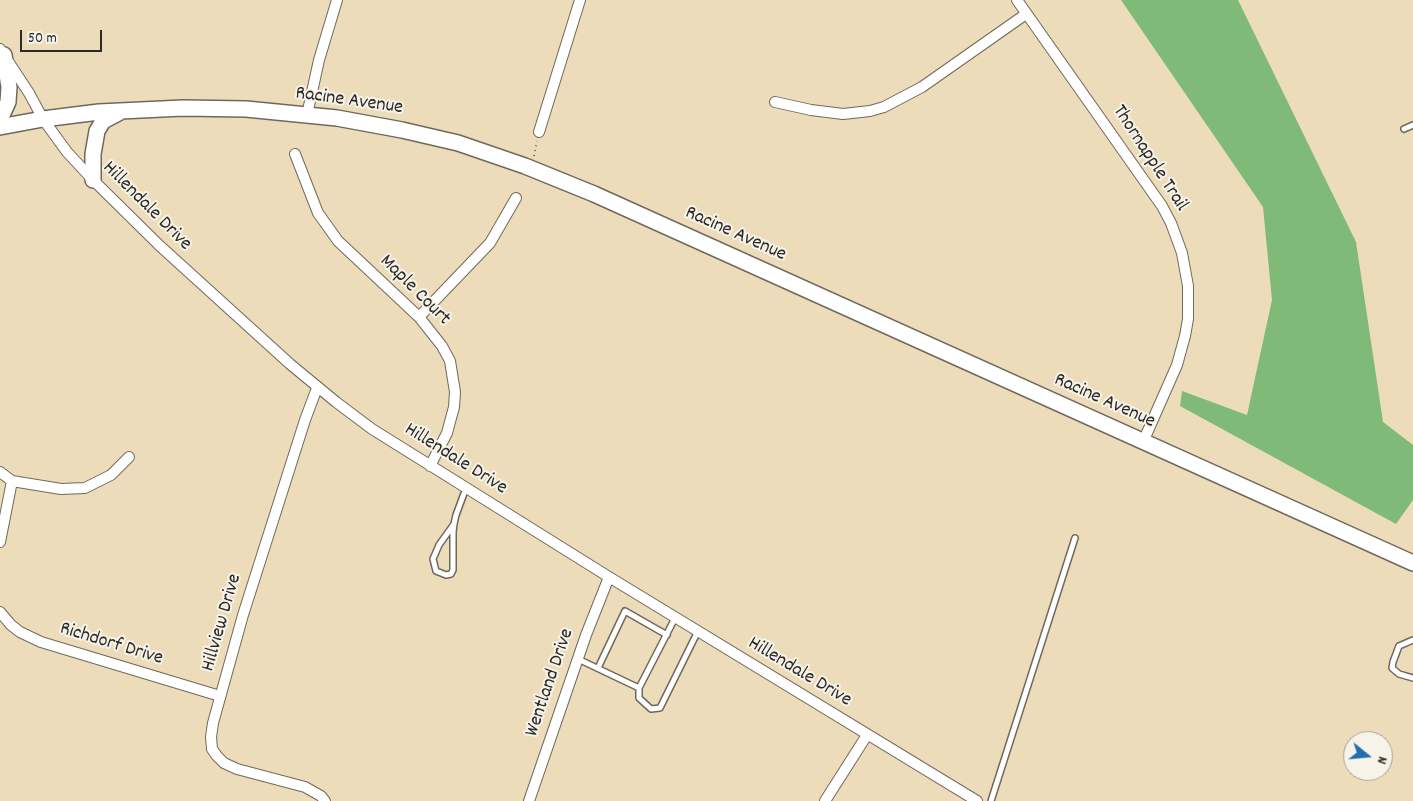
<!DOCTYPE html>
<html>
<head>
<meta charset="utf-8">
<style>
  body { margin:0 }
  #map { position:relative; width:1413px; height:801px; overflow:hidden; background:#eddcba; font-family:Dekko,sans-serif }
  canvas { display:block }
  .north { position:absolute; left:1343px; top:731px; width:50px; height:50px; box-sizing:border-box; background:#f7f3e8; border:1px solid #a5a39c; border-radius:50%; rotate:107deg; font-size:14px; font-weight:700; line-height:20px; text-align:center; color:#2b2b2b }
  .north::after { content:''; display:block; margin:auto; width:18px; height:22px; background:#1f6fb2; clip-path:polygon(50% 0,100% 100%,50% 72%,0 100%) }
  .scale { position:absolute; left:20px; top:30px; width:82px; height:22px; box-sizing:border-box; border:2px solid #2b2b2b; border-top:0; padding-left:6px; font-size:15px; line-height:18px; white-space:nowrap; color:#2b2b2b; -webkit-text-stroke:4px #f7f3e8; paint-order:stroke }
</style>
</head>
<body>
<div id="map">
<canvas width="1413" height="801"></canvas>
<div class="north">N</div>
<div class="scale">50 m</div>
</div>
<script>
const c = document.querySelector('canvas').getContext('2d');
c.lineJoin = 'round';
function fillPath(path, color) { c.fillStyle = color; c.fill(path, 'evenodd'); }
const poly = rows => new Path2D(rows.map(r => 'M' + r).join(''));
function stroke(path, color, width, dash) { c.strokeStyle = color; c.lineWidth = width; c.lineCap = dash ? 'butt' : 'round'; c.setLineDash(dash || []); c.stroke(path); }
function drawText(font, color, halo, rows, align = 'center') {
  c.font = font + ' Dekko,sans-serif'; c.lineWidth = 4; c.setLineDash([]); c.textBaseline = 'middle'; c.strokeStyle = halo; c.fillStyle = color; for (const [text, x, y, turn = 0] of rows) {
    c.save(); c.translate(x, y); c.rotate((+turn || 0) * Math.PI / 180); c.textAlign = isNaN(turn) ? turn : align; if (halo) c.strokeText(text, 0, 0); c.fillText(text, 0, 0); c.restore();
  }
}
const forest = poly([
  [1121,0,1238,0,1356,242,1383,422,1413,445,1413,500,1396,524,1180,406,1182,391,1247,415,1272,300,1263,207]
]);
const path = poly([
  [534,156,537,141]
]);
const lane = poly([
  [1404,129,1413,125],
  [454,524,439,545,433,559,436,571,446,575,451,574,453,570,453,532,454,524,456,515,466,488],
  [675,618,639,688,639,698,651,709,660,708,698,631],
  [1413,640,1399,646,1393,662,1392,668,1399,674,1413,678],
  [578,659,639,688],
  [598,668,625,611,667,635],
  [991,801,1075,538]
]);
const street = poly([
  [1017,0,1162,206,1171,223,1182,253,1188,286,1188,319,1185,336,1177,365,1143,442],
  [0,49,29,93,43,119,67,152,93,180,160,246,290,364,336,402,372,429,609,577,977,801],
  [775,102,811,110,843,114,870,111,884,107,922,87,1026,14],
  [307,115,319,60,337,0],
  [539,132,580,0],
  [295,154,318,213,338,241,419,317,442,346,450,361,455,392,454,407,447,433,430,466],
  [419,317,490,243,516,198],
  [317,388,305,420,243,615,213,723,211,737,212,749,217,756,224,763,237,769,305,787,321,796,325,801],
  [0,472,12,481,0,542],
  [12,481,61,489,85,488,111,475,129,457],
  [0,612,11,625,20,632,41,642,220,696],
  [529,801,586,635,609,577],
  [825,801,867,735]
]);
const secondary = poly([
  [0,115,3,113,8,102,9,87,4,55],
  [0,127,43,119,99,112,183,108,246,109,337,118,402,130,458,143,525,166,594,194,1413,563],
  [93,180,93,154,97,131,103,121,120,112]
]);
const streetNames = [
  ["Racine Avenue",349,102,8],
  ["Thornapple Trail",1149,159,57],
  ["Hillendale Drive",146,207,45],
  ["Racine Avenue",735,235,24],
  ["Maple Court",414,291,45],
  ["Racine Avenue",1104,402,24],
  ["Hillendale Drive",455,460,32],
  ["Hillview Drive",223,623,-74],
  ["Richdorf Drive",111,645,17],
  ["Hillendale Drive",799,673,31],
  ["Wentland Drive",551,683,-71]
];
fillPath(forest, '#7fba79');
stroke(lane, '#6f695d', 8);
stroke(street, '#6f695d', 12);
stroke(secondary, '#6f695d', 18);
stroke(path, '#6f695d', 2, [1, 4]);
stroke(lane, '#fff', 5);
stroke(street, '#fff', 10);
stroke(secondary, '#fff', 15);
drawText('20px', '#2b2b2b', '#f7f3e8', streetNames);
</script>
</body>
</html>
